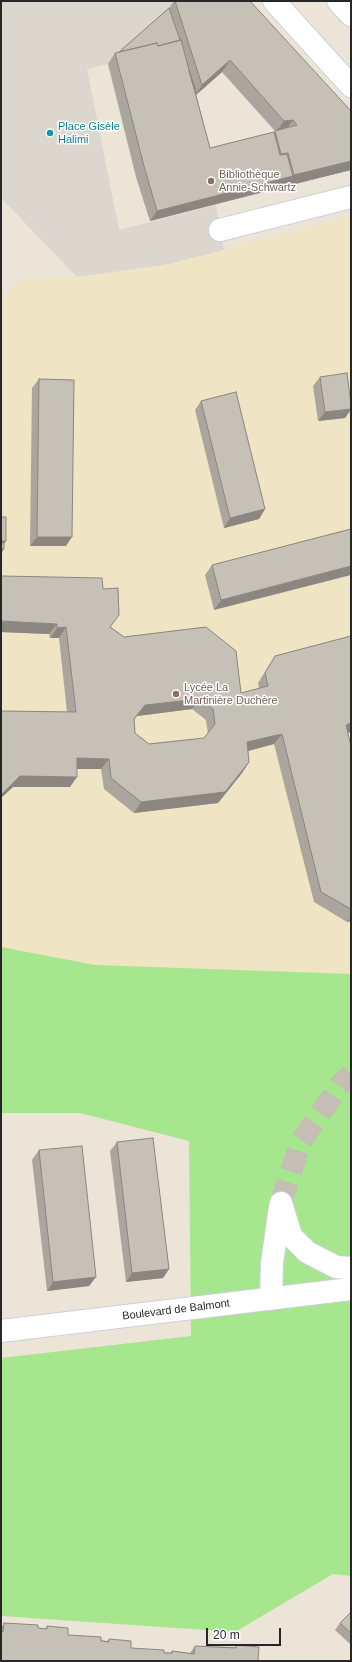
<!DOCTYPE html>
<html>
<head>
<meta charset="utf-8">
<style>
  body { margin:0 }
  #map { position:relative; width:352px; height:1662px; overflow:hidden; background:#ebe4d7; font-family:Helvetica,sans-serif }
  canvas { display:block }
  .frame { position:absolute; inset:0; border:2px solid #272727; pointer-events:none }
  .scale { position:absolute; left:206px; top:1628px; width:75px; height:18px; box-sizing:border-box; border:2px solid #272727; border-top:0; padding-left:5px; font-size:12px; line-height:14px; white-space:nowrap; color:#272727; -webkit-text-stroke:3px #fff; paint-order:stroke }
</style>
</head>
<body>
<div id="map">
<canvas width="352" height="1662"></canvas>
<div class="frame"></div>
<div class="scale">20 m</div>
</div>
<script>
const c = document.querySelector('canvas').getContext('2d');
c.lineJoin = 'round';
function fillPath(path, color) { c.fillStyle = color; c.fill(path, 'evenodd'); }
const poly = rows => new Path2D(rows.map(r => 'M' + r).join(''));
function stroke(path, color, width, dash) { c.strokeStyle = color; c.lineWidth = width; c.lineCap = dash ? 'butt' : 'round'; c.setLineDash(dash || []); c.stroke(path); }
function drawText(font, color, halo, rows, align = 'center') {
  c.font = font + ' Helvetica,sans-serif'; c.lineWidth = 3; c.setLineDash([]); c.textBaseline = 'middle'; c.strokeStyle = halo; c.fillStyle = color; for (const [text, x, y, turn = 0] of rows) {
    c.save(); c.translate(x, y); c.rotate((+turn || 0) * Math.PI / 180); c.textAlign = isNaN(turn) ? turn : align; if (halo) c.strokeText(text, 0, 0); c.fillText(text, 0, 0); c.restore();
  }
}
const education = poly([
  [351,216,351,1089,1,1112,1,300,24,279,71,277,164,265]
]);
const green = poly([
  [1,947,95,965,351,974,351,1576,333,1574,235,1632,1,1616,1,1358,191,1336,189,1141,80,1113,1,1113]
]);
const plaza = poly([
  [1,1,178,1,108,64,87,69,119,230,216,205,224,250,164,265,77,277,1,198]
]);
const minorTunnel = poly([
  [281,1203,301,1141,340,1085,351,1075]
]);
const minor = poly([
  [274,1,351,86],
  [338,1,351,15],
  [220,230,351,197],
  [281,1203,291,1236,307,1252,336,1267,351,1268],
  [271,1299,272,1263,280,1207],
  [1,1331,351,1289]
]);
const wall = poly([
  [174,1,351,111,351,170,150,221,136,177,108,64,115,53,119,52,169,8],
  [222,72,275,131,274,132,210,148,196,95],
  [320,377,351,404,351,410,345,418,318,421,313,386],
  [39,379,66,546,30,546,32,388],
  [201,401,265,509,259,519,224,528,195,410],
  [351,529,214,610,205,575,212,565],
  [103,589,111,627,124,637,241,693,259,688,258,683,268,667,275,656,351,636,351,732,348,733,351,746,351,921,347,922,314,902,274,744,248,751,249,762,242,773,218,803,134,813,104,789,101,769,77,769,70,787,13,787,1,798,1,711,67,712,59,638,50,638,49,634,1,632],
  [192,709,206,720,208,734,204,738,149,744,135,733,134,720,137,716],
  [117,1142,169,1269,163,1278,126,1282,110,1151],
  [39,1150,96,1277,89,1286,47,1291,32,1160],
  [351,1612,351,1645,335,1630,340,1623],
  [4,1623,38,1628,45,1629,47,1626,68,1635,107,1641,109,1639,131,1648,171,1653,172,1651,190,1653,195,1646,235,1647,236,1645,258,1661,1,1661,1,1628]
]);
const shadedWall = poly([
  [230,60,222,72,188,102,197,93,202,85],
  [293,120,285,131,276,132,284,121],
  [351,161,351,170,286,186,294,175],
  [293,176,286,186,150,221,157,211],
  [351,409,345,418,318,421,325,412],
  [265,509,259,519,224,528,230,518],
  [37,537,72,537,66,546,30,546],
  [1,541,6,541,1,548],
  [1,549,4,549,1,554],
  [351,566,351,575,214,610,221,600],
  [1,621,57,624,49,634,1,632],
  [66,627,59,638,50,638,57,628],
  [200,699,192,709,137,716,127,729,145,705],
  [351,723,351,732,338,735,346,725],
  [282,734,274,744,240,753,247,742],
  [77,758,109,759,101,769,70,769],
  [249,762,242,773,218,803,134,813,141,802],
  [20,776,77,777,70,787,13,787,1,798,1,795],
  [351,917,351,921,347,922],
  [169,1269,163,1278,126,1282,132,1273],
  [96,1277,89,1286,47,1291,53,1282]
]);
const building = poly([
  [175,1,250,1,351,111,351,161,294,175,288,153,281,154,275,131,297,125,293,120,284,121,230,60,202,85,175,1],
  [169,8,180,40,158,46,157,43,119,52,169,8],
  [181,40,210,148,274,132,280,155,287,154,293,176,157,211,144,166,115,53,157,43,158,46,181,40],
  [189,71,197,93,196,94,189,71],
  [347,373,351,404,351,409,325,412,320,377,347,373],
  [39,379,74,380,72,537,37,537,39,379],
  [236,392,265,509,230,518,201,401,236,392],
  [1,517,6,517,6,541,1,541,1,517],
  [351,529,351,566,221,600,212,565,351,529],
  [1,543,4,543,4,549,1,549,1,543],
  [1,576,102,578,103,589,118,588,119,615,110,627,124,637,206,627,236,651,241,693,268,686,265,673,275,656,351,636,351,723,346,725,351,746,351,909,321,892,282,734,247,742,249,762,225,792,141,802,111,778,109,759,77,758,77,777,20,776,1,795,1,711,76,712,66,627,57,628,57,624,1,621,1,576],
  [200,699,213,709,215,724,204,738,149,744,135,733,134,719,145,705,200,699],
  [153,1138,169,1269,132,1273,117,1142,153,1138],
  [82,1146,96,1277,53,1282,39,1150,82,1146],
  [351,1612,351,1633,340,1623,351,1612],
  [4,1623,38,1625,38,1628,47,1629,47,1626,68,1628,68,1635,101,1637,101,1641,109,1642,109,1639,131,1641,131,1648,164,1650,164,1653,172,1653,172,1651,194,1654,195,1646,236,1648,236,1645,259,1647,258,1661,1,1661,1,1631,3,1632,4,1623]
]);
const markers = [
  [50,133,4,"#0f9aa8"],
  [211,181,4,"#8d6e63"],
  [176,694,4,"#8d6e63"]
];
const cultureNames = [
  ["Place Gisèle",58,127],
  ["Halimi",58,140]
];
const educationNames = [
  ["Bibliothèque",219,175],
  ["Annie-Schwartz",219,188],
  ["Lycée La",184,688],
  ["Martinière Duchère",184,701]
];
const streetNames = [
  ["Boulevard de Balmont",176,1310,-7]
];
fillPath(education, '#efe4c4');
fillPath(green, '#a6e78e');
fillPath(plaza, '#dbd7ce');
stroke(minorTunnel, '#c4beb4', 22, [22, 11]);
stroke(minor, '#cccfe2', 24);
stroke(minor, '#fff', 22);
fillPath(wall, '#aaa69d');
fillPath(shadedWall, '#8b8780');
fillPath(building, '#c6c1b7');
stroke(building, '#8b8780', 1);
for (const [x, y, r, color] of markers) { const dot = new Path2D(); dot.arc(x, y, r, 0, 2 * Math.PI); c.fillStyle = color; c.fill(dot); stroke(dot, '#fff', 1.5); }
drawText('11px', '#0d838f', '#fff', cultureNames, 'left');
drawText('11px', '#785e54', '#fff', educationNames, 'left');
drawText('11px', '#272727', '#fff', streetNames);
</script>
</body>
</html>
